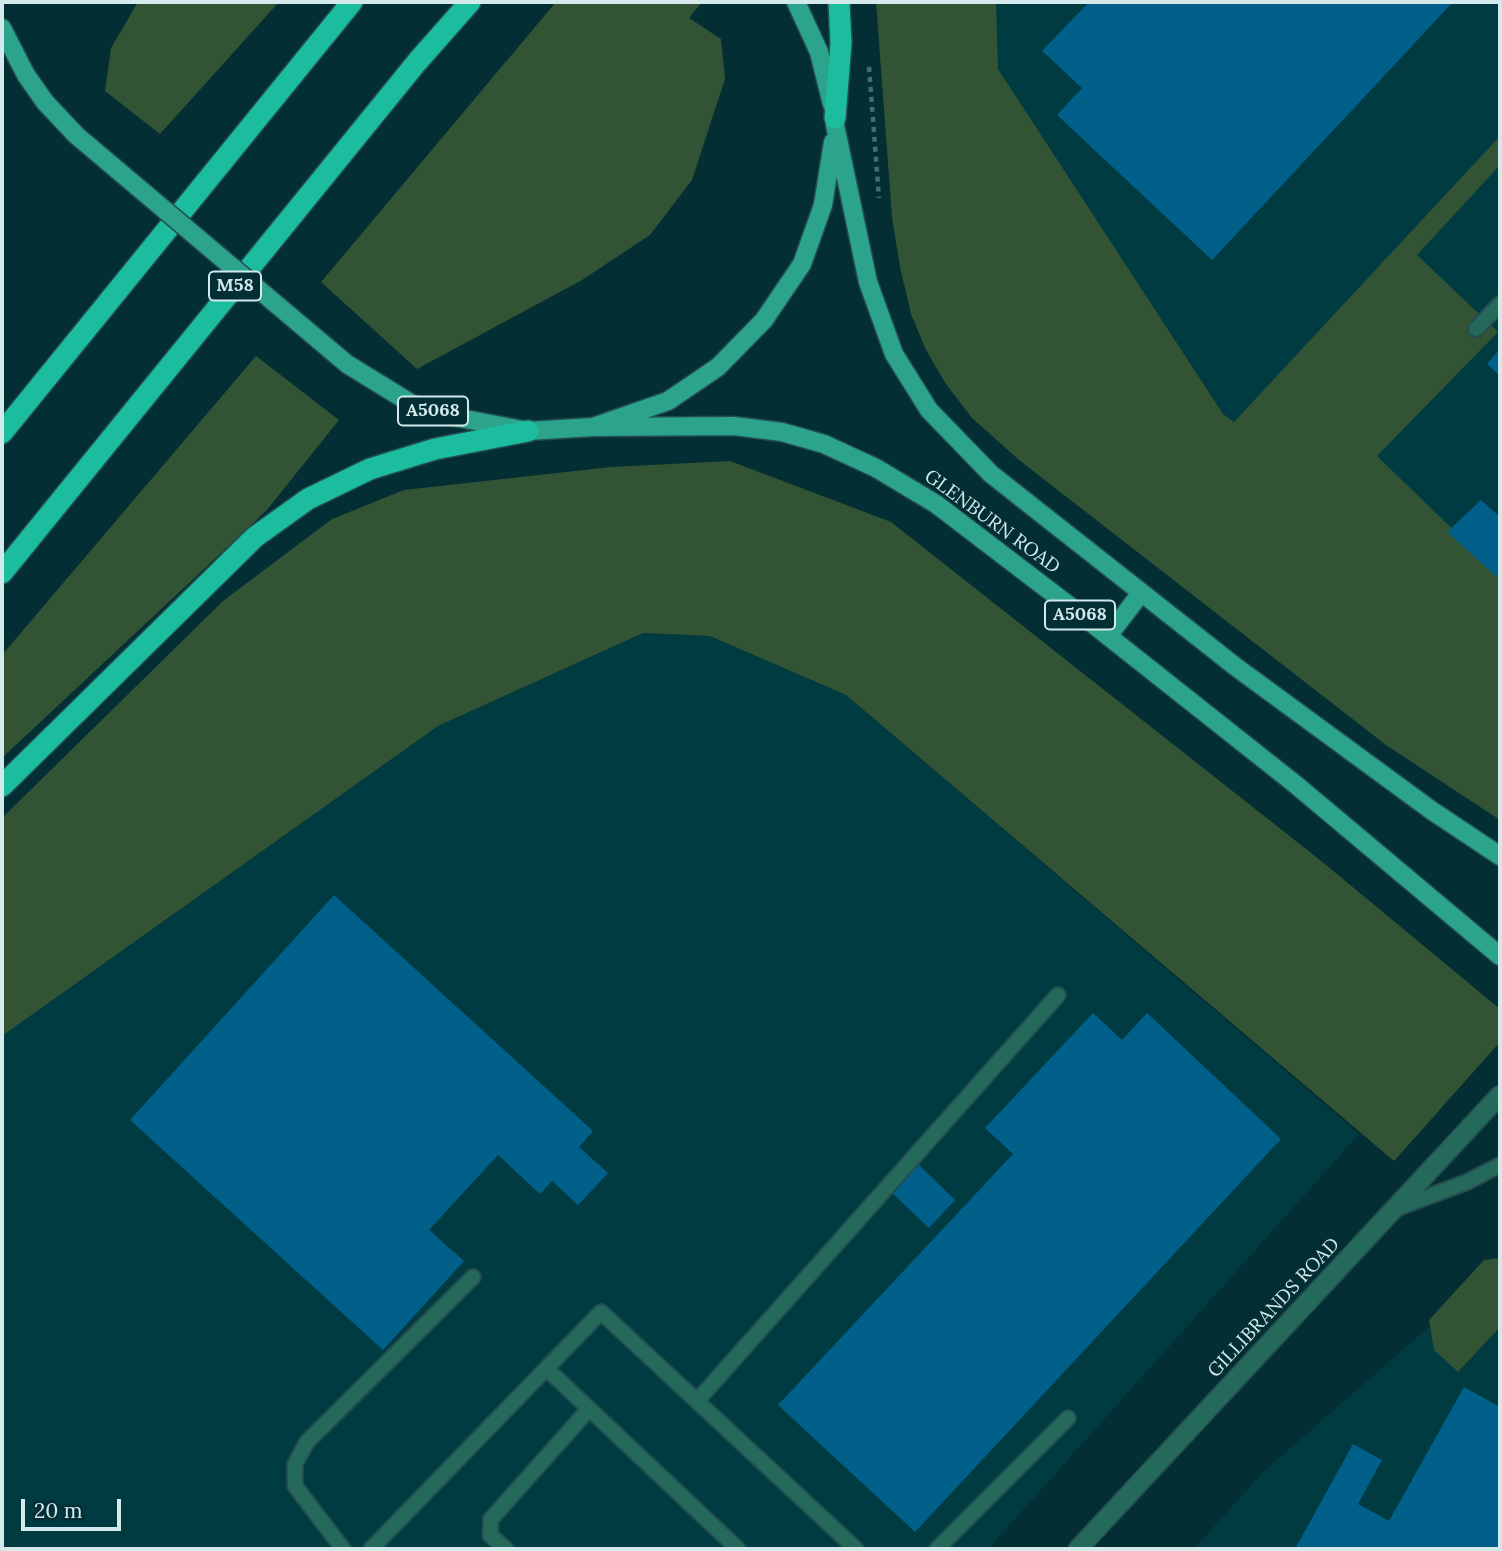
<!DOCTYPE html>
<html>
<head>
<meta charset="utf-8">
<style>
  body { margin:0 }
  #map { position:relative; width:1502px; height:1551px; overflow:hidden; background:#032f34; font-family:Lora,serif }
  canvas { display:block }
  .frame { position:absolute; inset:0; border:4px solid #d3e9ec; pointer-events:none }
  .scale { position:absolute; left:21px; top:1499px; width:100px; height:32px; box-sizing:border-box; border:4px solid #d3e9ec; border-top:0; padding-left:9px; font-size:21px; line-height:24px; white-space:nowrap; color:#d3e9ec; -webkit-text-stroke:5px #032f34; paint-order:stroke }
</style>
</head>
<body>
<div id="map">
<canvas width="1502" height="1551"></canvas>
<div class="frame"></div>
<div class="scale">20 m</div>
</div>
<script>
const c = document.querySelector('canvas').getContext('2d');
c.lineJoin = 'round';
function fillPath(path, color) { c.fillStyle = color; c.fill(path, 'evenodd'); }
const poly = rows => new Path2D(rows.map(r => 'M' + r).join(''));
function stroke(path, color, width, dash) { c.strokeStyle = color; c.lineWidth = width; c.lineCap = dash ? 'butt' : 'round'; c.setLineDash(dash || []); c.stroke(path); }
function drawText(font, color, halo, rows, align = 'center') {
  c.font = font + ' Lora,serif'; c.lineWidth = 6; c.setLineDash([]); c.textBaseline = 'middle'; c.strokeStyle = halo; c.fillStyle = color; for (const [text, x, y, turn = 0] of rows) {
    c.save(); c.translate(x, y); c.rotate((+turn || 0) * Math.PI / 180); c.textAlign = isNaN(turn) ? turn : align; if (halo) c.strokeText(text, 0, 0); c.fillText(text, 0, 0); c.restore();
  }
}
const built = poly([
  [992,2,1500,2,1500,674,1221,419,994,70],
  [643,633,710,636,846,695,1359,1134,988,1549,2,1549,2,1036,438,726],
  [1500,1265,1500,1549,1194,1549,1264,1471]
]);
const green = poly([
  [138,2,279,2,160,134,105,91,111,48],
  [556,2,702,2,689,18,721,39,725,79,692,180,650,235,582,280,417,369,321,282],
  [876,2,996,2,998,69,1223,414,1234,422,1500,136,1500,165,1417,255,1498,332,1377,456,1500,575,1500,820,1386,745,1019,460,972,418,946,384,926,350,911,314,900,267,892,217],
  [256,356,339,420,266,511,2,758,2,655],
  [730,461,891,522,1320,860,1500,1009,1500,1042,1394,1161,846,695,710,636,643,633,438,726,2,1036,2,818,223,601,332,519,404,490,611,467],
  [1500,1258,1500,1327,1458,1372,1434,1350,1429,1320,1484,1260]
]);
const building = poly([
  [1089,2,1453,2,1212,260,1057,115,1082,88,1042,51],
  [1500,349,1500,376,1487,364],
  [1481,500,1500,517,1500,580,1447,532],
  [334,895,593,1131,579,1147,608,1173,578,1205,552,1181,540,1194,498,1155,429,1230,464,1261,383,1350,130,1120],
  [1093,1013,1122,1040,1147,1013,1281,1139,915,1532,778,1405,1013,1154,985,1128],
  [918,1164,955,1200,929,1228,891,1192],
  [1464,1387,1500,1407,1500,1549,1295,1549,1353,1444,1382,1460,1358,1504,1389,1521]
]);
const path = poly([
  [869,67,879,198]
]);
const service = poly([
  [1476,329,1500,304],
  [1395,1209,1467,1182,1500,1165],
  [547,1369,738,1549],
  [697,1401,1058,995],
  [343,1549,295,1486,295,1464,307,1442,473,1277],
  [371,1549,601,1312,856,1549],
  [506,1549,490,1535,491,1519,589,1409],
  [937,1549,1068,1418]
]);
const tertiary = poly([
  [1078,1549,1500,1095]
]);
const primary = poly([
  [796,2,819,52,832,104],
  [2,28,26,75,45,102,76,135],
  [835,125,868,282,894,354,929,410,991,474,1236,667,1431,810,1500,856],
  [347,364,412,404,444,415,528,431,593,427,668,401,718,367,764,320,802,264,823,205,833,142],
  [593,427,734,426,782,432,824,444,876,468,936,504,1084,617,1295,784,1500,956],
  [1108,636,1141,593]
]);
const motorway = poly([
  [835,118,841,43,839,2],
  [2,433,352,2],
  [2,573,417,62,470,2],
  [2,786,255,537,308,499,370,469,435,449,528,431]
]);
const primaryBridge = poly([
  [76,135,347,364]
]);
const shields = [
  [235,286,52],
  [433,411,70],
  [1080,615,70]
];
const shieldNames = [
  ["M58",235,286],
  ["A5068",433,411],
  ["A5068",1080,615]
];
const streetNames = [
  ["GLENBURN ROAD",992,522,36],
  ["GILLIBRANDS ROAD",1274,1308,-47]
];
fillPath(built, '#003b41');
fillPath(green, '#335335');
fillPath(building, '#00608a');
stroke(service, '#244d51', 18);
stroke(tertiary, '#244d51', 21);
stroke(primary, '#244d51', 21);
stroke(motorway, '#244d51', 24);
stroke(path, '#466b70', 4.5, [5, 5]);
stroke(service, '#25695a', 14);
stroke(tertiary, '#25695a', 18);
stroke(primary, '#2ca48c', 18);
stroke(motorway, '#1cbc9f', 21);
stroke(primaryBridge, '#244d51', 21, []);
stroke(primaryBridge, '#2ca48c', 18);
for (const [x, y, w] of shields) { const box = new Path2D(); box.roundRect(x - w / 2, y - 14.5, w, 29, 5); c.fillStyle = '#032f34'; c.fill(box); stroke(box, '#d3e9ec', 2); }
drawText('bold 18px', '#d3e9ec', null, shieldNames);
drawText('19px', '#d3e9ec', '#032f34', streetNames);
</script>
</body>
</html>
